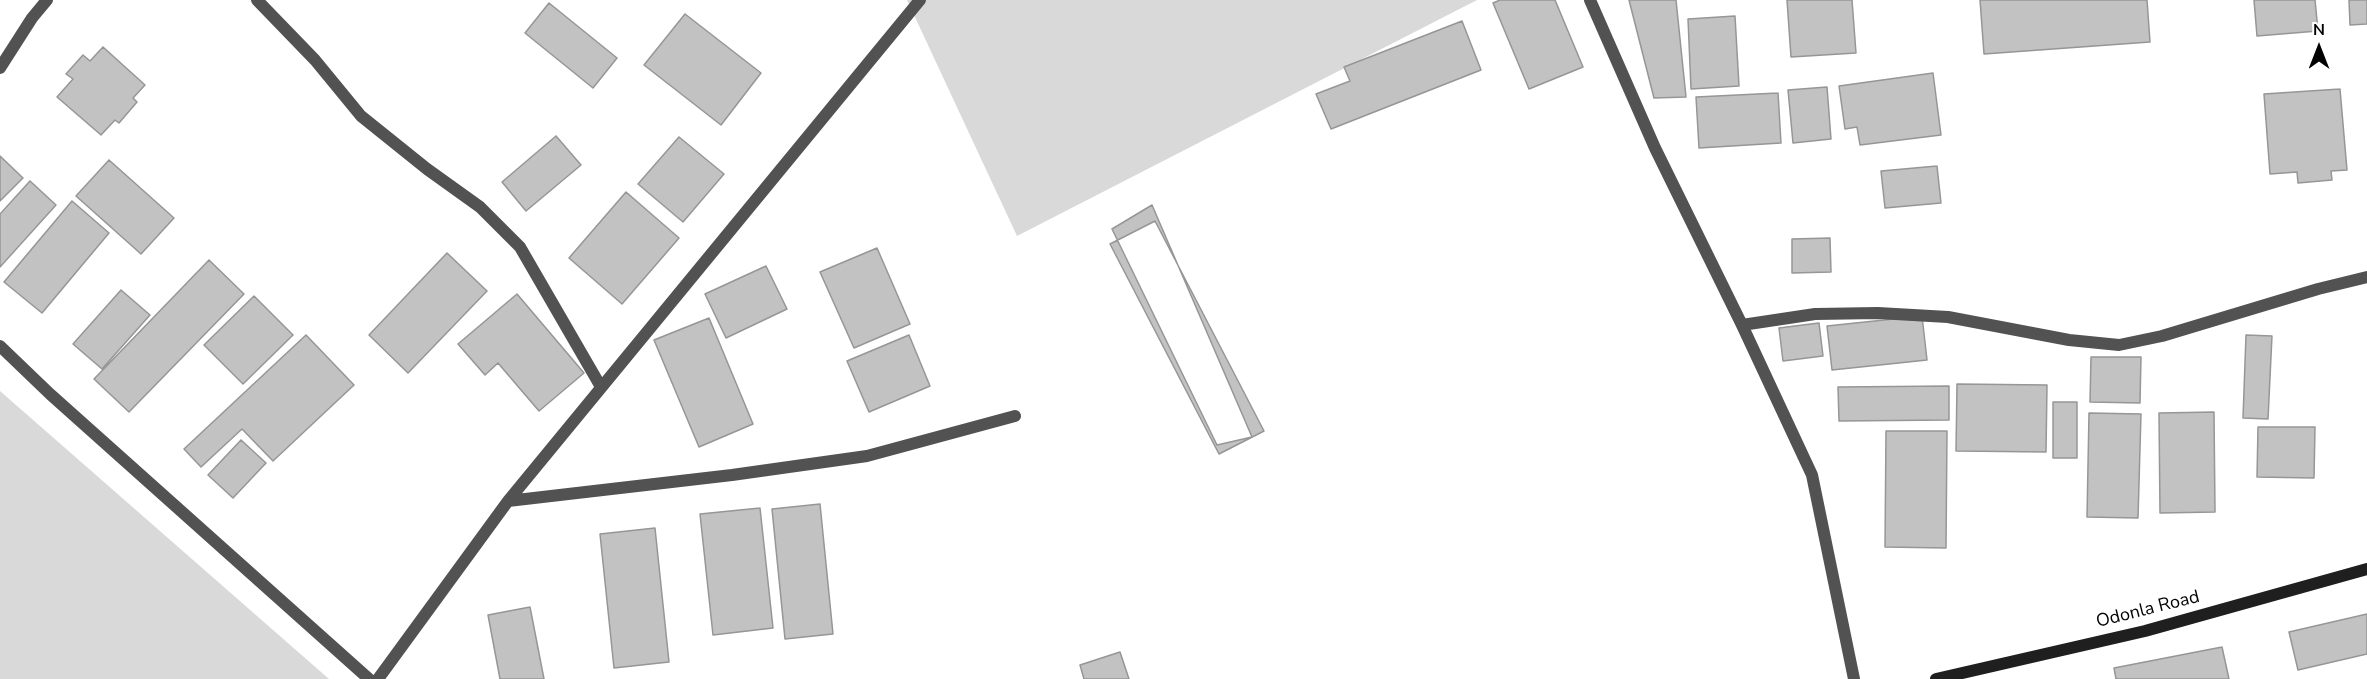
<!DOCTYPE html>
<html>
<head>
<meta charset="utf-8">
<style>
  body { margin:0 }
  #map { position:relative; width:2367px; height:679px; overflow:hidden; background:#fff; font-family:"Nunito Sans",sans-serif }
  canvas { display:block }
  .north { position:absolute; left:2289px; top:18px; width:60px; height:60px; -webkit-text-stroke:4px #fff; paint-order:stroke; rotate:0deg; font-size:16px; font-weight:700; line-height:24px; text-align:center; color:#000 }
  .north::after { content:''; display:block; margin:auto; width:21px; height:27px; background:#000; clip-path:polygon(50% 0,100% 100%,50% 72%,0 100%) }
</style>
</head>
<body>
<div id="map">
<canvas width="2367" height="679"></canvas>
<div class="north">N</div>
</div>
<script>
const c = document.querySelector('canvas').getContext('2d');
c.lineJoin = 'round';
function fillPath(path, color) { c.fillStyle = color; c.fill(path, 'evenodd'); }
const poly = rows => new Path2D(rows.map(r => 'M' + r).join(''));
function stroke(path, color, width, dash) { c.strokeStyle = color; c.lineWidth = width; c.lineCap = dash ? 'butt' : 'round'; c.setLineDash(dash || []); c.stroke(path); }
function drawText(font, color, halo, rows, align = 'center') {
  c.font = font + ' "Nunito Sans",sans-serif'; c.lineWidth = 6; c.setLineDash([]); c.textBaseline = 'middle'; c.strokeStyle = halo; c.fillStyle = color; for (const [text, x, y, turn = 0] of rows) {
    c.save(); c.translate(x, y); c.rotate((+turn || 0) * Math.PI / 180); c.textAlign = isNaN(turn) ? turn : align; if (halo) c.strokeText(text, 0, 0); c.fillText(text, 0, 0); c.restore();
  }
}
const green = poly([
  [907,0,1477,0,1017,236],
  [0,391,329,679,0,679]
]);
const building = poly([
  [1500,0,1555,0,1583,67,1529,89,1493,3,1500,0],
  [1629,0,1676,0,1686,97,1654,98,1629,0],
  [1787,0,1852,0,1856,53,1791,57,1787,0],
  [1980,0,2147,0,2150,42,1984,54,1980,0],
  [2254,0,2315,0,2318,31,2257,36,2254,0],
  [2349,0,2367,0,2367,24,2350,25,2349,0],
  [549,3,617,58,593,88,525,33,549,3],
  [685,14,761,73,721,125,644,65,685,14],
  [1735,16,1739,86,1691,89,1688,19,1735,16],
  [1462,21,1481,70,1331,129,1316,94,1350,81,1344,67,1462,21],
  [103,47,145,85,133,98,137,102,119,123,115,120,101,135,57,97,73,79,66,74,83,55,90,61,103,47],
  [1933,73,1941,135,1860,145,1857,127,1845,129,1839,86,1933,73],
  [1827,87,1831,139,1793,143,1788,90,1827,87],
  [2340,89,2347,170,2331,171,2332,180,2298,183,2297,172,2270,174,2264,94,2340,89],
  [1778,93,1781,143,1699,148,1696,97,1778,93],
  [556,136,581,165,526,211,502,182,556,136],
  [679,137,724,174,683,222,638,184,679,137],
  [0,156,23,178,0,201,0,156],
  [109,160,174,218,141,254,76,196,109,160],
  [1937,166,1941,203,1885,208,1881,171,1937,166],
  [30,181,56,205,0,267,0,214,30,181],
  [626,192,679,238,622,304,569,258,626,192],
  [72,201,109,233,42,313,4,282,72,201],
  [1152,205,1252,437,1217,445,1112,229,1152,205],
  [1155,221,1264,431,1219,454,1110,244,1155,221],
  [1830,238,1831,272,1792,273,1792,239,1830,238],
  [877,248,910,324,854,348,820,272,877,248],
  [447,253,487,291,408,373,369,335,447,253],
  [209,260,244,294,129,412,94,379,209,260],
  [766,266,787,309,726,338,705,294,766,266],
  [121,290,150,315,102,369,73,344,121,290],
  [517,294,584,373,539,411,498,363,485,375,458,344,517,294],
  [254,296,293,335,243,384,204,345,254,296],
  [1922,316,1927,360,1832,370,1827,326,1922,316],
  [709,318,753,424,699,447,654,340,709,318],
  [1819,323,1823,356,1783,361,1779,328,1819,323],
  [306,335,354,385,273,461,242,429,201,467,184,449,306,335],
  [909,335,930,386,869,412,847,361,909,335],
  [2246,335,2272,336,2268,419,2243,418,2246,335],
  [2091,357,2141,357,2140,403,2090,402,2091,357],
  [1957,384,2047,385,2046,452,1956,451,1957,384],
  [1949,386,1949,420,1839,421,1838,387,1949,386],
  [2053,402,2077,402,2077,458,2053,458,2053,402],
  [2214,412,2215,512,2160,513,2159,413,2214,412],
  [2089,413,2141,414,2138,518,2087,517,2089,413],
  [2258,427,2315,427,2314,478,2257,477,2258,427],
  [1886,431,1947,431,1946,548,1885,547,1886,431],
  [241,440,266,463,233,498,208,475,241,440],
  [820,504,833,634,785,639,772,509,820,504],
  [760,508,773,628,713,635,700,514,760,508],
  [655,528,669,662,614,668,600,534,655,528],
  [530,607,544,679,500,679,488,615,530,607],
  [2367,614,2367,654,2298,670,2289,632,2367,614],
  [2222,647,2229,679,2116,679,2114,668,2222,647],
  [1120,652,1129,679,1084,679,1080,665,1120,652]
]);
const street = poly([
  [257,0,315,60,361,116,427,169,480,207,520,247,601,387],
  [1590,0,1655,148,1742,325,1812,475,1854,679],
  [0,68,32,18,47,0],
  [1742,325,1815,314,1878,313,1948,317,2069,340,2119,345,2162,336,2318,289,2367,277],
  [0,346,50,394,369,679],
  [508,501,732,475,867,456,1015,416],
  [378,679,508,501,920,0]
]);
const secondary = poly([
  [1936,679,2145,631,2367,569]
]);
const streetNames = [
  ["Odonla Road",2148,610,-14]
];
fillPath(green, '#d9d9d9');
fillPath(building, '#c2c2c2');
stroke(building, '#969696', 1.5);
stroke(street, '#525252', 12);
stroke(secondary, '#1f1f1f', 12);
drawText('18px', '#000', '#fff', streetNames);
</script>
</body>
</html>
